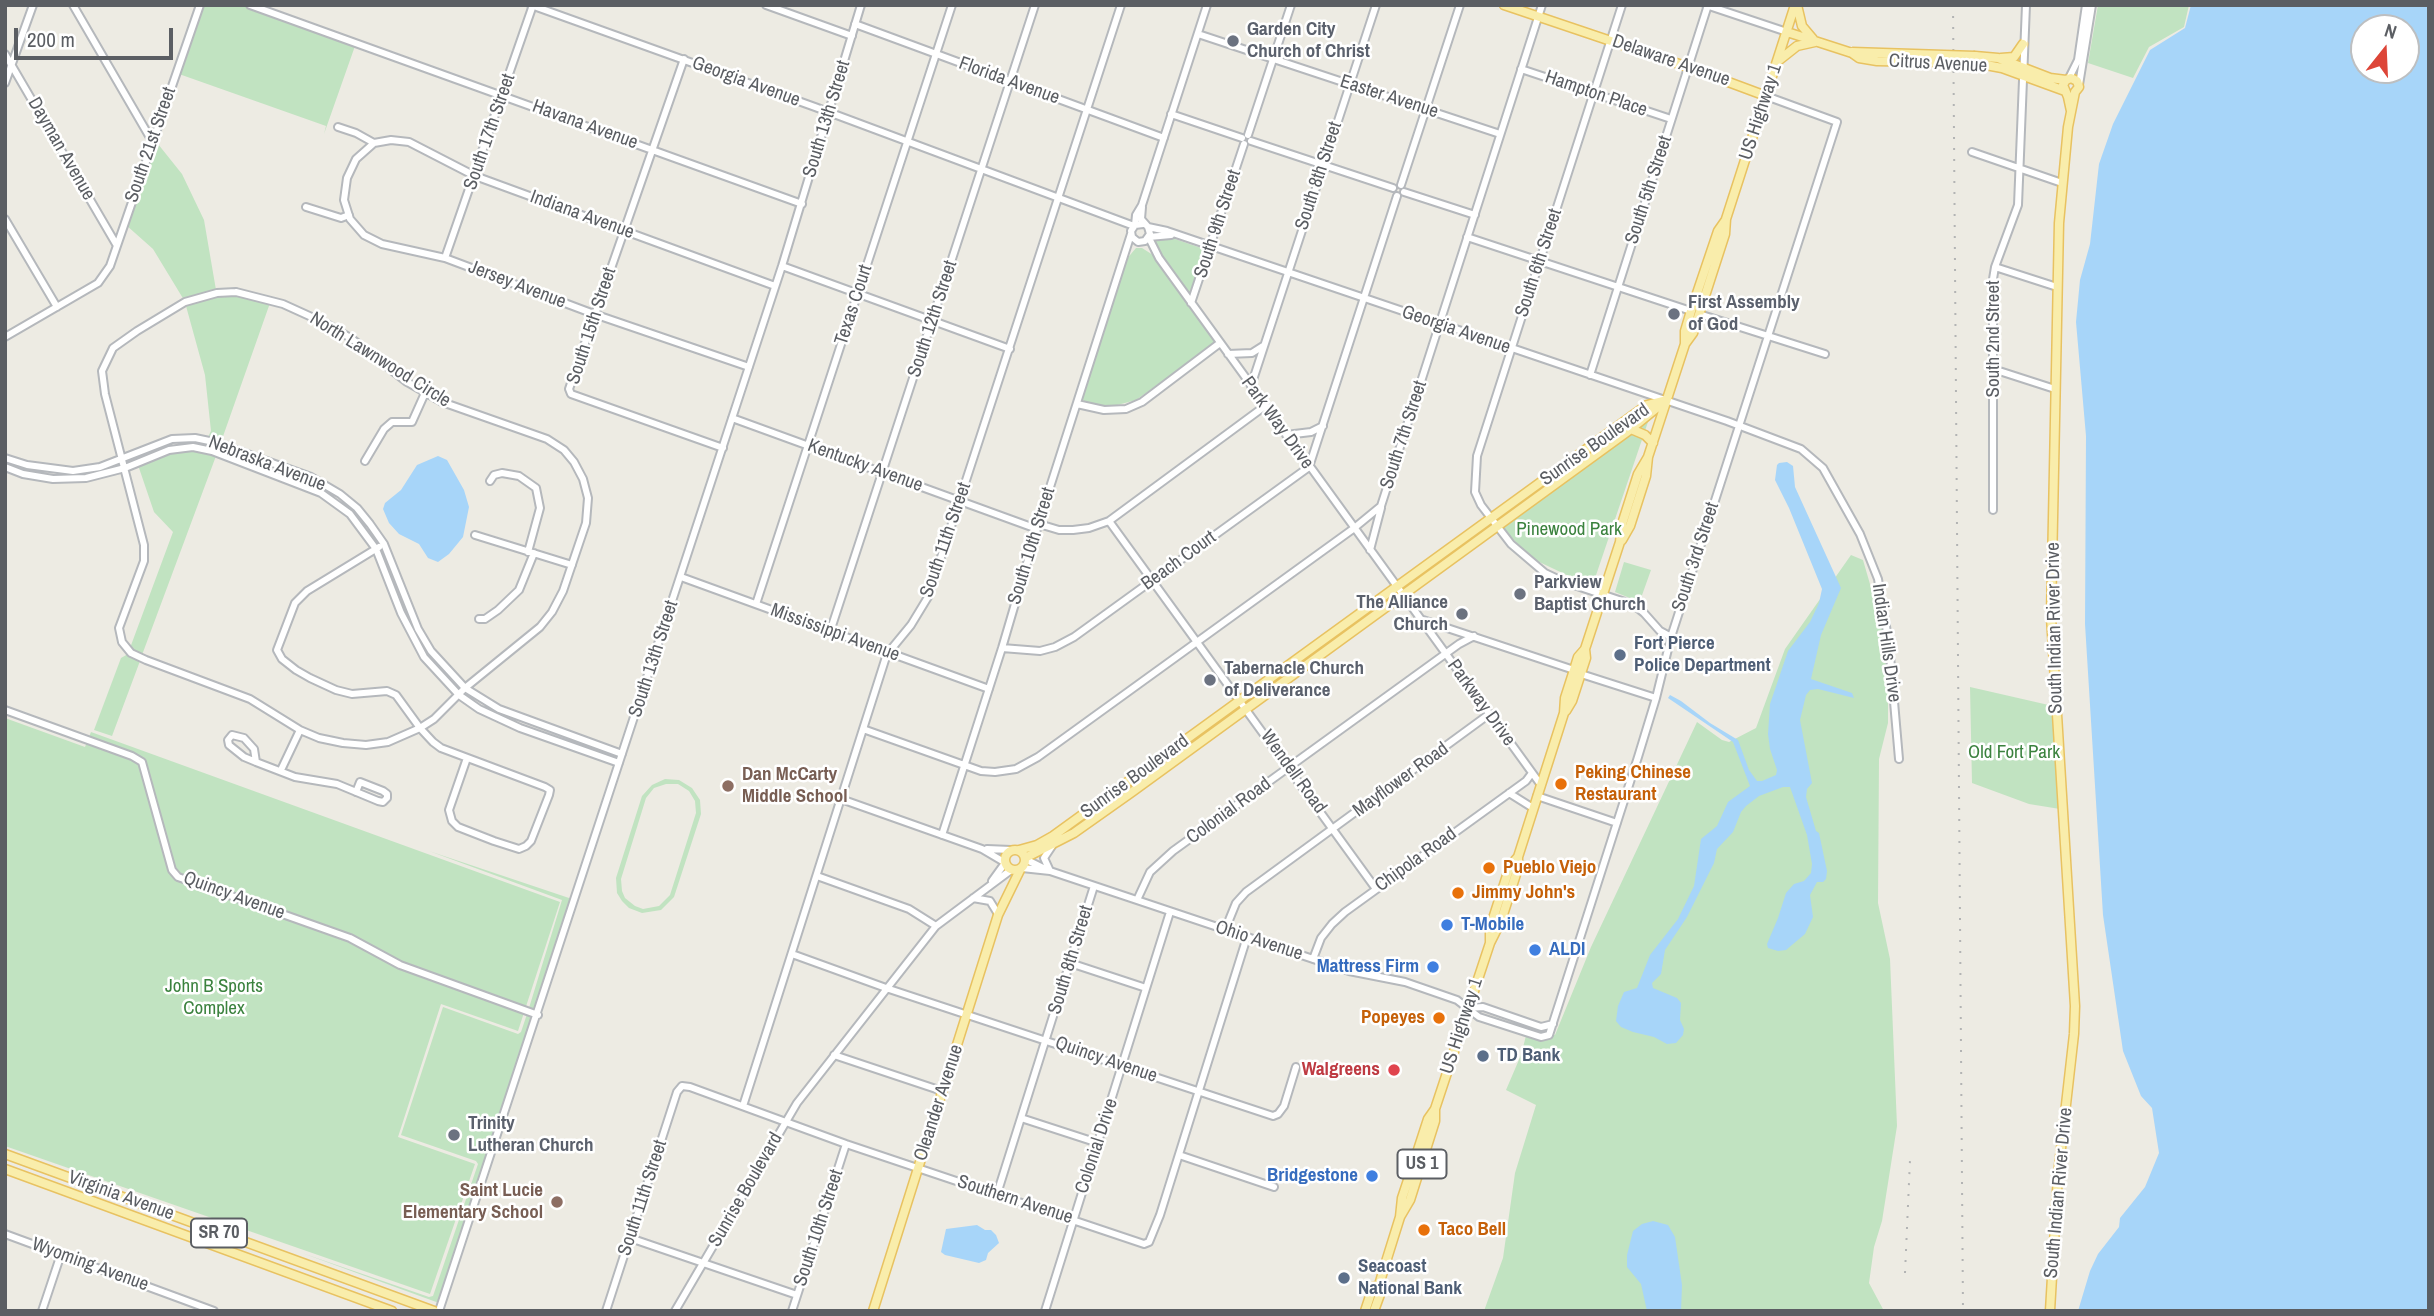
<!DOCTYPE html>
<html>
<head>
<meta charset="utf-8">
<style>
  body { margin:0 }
  #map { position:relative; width:2434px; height:1316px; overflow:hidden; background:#edebe3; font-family:"Archivo Narrow",sans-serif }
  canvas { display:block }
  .frame { position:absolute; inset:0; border:7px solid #5b5e63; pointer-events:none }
  .north { position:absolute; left:2350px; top:14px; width:70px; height:70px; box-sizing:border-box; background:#fff; border:2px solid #bdbfc1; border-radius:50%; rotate:18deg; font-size:19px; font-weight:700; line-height:28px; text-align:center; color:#5b5e63 }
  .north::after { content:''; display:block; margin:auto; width:24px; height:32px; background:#dd4538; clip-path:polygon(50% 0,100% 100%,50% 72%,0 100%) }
  .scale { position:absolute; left:14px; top:28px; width:159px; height:32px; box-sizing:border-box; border:4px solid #5b5e63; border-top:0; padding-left:9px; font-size:21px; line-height:24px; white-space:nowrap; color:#5b5e63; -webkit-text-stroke:5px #fff; paint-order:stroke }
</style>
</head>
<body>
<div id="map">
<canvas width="2434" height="1316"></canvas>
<div class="frame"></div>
<div class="north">N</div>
<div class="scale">200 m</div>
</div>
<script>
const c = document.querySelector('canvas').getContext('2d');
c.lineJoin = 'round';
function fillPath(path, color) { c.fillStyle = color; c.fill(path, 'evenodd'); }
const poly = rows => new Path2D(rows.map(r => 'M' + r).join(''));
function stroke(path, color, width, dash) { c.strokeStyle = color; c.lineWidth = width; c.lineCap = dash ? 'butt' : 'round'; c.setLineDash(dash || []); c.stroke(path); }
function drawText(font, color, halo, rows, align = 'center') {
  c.font = font + ' "Archivo Narrow",sans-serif'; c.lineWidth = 5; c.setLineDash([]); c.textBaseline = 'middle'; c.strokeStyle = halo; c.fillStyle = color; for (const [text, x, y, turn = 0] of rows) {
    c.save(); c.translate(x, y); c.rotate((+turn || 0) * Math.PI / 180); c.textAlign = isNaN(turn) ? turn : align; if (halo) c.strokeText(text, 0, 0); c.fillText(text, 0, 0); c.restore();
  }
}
const green = poly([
  [203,5,241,5,355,46,324,134,326,126,179,74],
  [2098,5,2189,5,2184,27,2149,47,2133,78,2088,63],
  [158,144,182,174,204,220,216,290,184,300,153,249,126,225],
  [1152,238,1172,238,1207,250,1191,297,1160,255],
  [1136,248,1142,248,1153,255,1214,340,1214,345,1136,400,1110,407,1085,403,1082,398,1125,261],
  [236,295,270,303,221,442,208,437,211,431,205,375,186,306,217,296],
  [1649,419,1592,587,1533,559,1502,528],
  [193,450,216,456,142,655,130,648,173,532,154,512,138,465,170,453],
  [1851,555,1863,560,1881,622,1888,681,1888,723,1879,759,1878,903,1890,959,1897,1126,1882,1221,1874,1247,1869,1283,1884,1311,1484,1311,1503,1258,1515,1173,1536,1105,1506,1090,1521,1055,1528,1028,1555,1035,1591,947,1697,722,1722,740,1729,742,1756,728,1785,649],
  [1624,562,1651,570,1641,598,1637,601,1615,592],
  [128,654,140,661,112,736,94,730,121,658],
  [1970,687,2053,706,2060,809,2029,804,1972,783],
  [5,718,85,747,91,732,560,902,518,1031,441,1004,398,1137,475,1164,430,1294,5,1146],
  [665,779,679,780,692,788,700,800,701,814,674,897,661,910,642,913,629,908,622,901,617,893,616,878,642,796,652,785],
  [666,784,678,784,689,791,695,801,696,813,670,895,659,906,643,909,635,906,625,898,622,891,621,879,646,798,654,788],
  [429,851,572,899,536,1011,529,1008,562,900],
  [443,1007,518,1034,521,1032,527,1014,534,1017,439,1303,302,1253,429,1297,433,1296,478,1164,476,1161,401,1135]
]);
const water = poly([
  [2191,5,2429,5,2429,1311,2078,1311,2090,1271,2098,1254,2119,1227,2120,1218,2145,1187,2159,1153,2152,1108,2141,1096,2123,1051,2103,915,2085,624,2086,436,2076,322,2080,280,2090,244,2099,164,2113,124,2150,50,2185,28],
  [2406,28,2406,70,2364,70,2364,28],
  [438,456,447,460,464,490,469,507,463,537,449,554,438,562,428,558,419,544,399,534,389,523,383,509,385,503,401,490,417,465],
  [1787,462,1793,466,1795,487,1841,588,1821,635,1811,679,1852,693,1854,698,1818,689,1810,690,1806,695,1800,720,1812,783,1807,789,1806,797,1816,831,1819,833,1827,871,1826,879,1823,882,1817,882,1810,895,1813,917,1805,934,1786,950,1778,951,1768,948,1767,944,1778,918,1786,893,1794,884,1804,881,1811,873,1812,864,1807,835,1790,787,1783,787,1759,796,1746,806,1741,812,1733,832,1717,849,1714,863,1687,917,1665,950,1661,974,1652,983,1653,988,1677,998,1681,1003,1680,1020,1684,1029,1683,1035,1676,1043,1667,1044,1654,1037,1633,1032,1621,1027,1616,1021,1618,1006,1624,992,1637,988,1650,955,1678,919,1694,886,1701,839,1717,826,1728,802,1750,786,1733,742,1668,698,1670,695,1681,701,1710,723,1738,740,1749,770,1757,781,1762,781,1776,775,1777,770,1770,749,1768,734,1770,704,1788,651,1810,622,1819,603,1822,589,1789,508,1775,480,1777,465,1779,463],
  [1653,1221,1668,1225,1675,1237,1682,1285,1681,1311,1647,1311,1641,1284,1627,1267,1627,1255,1633,1231,1642,1224],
  [977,1225,985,1230,991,1230,996,1235,999,1243,988,1253,986,1260,979,1263,945,1255,941,1252,946,1229]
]);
const minor = poly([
  [73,5,152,141],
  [250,5,802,204],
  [531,5,815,107,1134,226],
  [766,5,852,36],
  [1622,5,1477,456,1475,492,1481,505,1511,544,1545,573,1562,581,1634,605,1644,613,1660,631,1671,637],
  [1706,5,1787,32],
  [855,24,1164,138],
  [1198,34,1500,134],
  [5,54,116,244],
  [684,59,569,389,571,394,723,448],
  [1521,69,1671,119],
  [2069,78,2078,60,2086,5],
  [5,83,33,5],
  [2079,85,2092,5],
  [1171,114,1242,138],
  [338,127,356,133,374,143],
  [1248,135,1291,5],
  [1251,141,1393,188],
  [1972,152,2062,183],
  [1401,185,1460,5],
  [1404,192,1475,215],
  [306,207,341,218,349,215],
  [1142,207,1141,219,1148,227,1150,234,1145,241,1138,242,1132,237,1131,231,1135,225,1143,224],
  [5,219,57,307],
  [1135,225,1136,215,1142,205,1207,5],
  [1148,227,1167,231,1727,421,1801,449,1823,468,1860,534,1878,579,1889,644,1899,759],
  [1149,237,1171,235],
  [1467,237,1691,311],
  [1149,238,1159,258,1541,785],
  [445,258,533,5],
  [782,266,1010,349],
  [1995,267,2057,287],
  [236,292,283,304,327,324,352,339,407,382,442,402,547,439,564,450,574,462,583,479,588,498,586,523,563,591,552,612,540,627,465,688,434,719,420,728,388,742,366,745,343,743,319,738,300,730,250,699,146,660,131,653,122,642,119,628,144,561,144,545,105,394,102,371,113,348,137,331,185,302,217,293,236,292],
  [1191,303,1244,144],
  [1699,314,1825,354],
  [5,337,98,283,110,266,200,5],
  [1228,354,1252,353,1263,346],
  [749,367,594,314,445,258,382,244,364,235,350,219,344,200,347,178,356,159,374,143,391,140,409,142,475,176,775,286],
  [1993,369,2055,389],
  [1590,375,1708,5],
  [1251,386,1376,5],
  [1077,404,1104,410,1126,409,1142,402,1220,343],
  [732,418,1037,529],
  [1286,435,1311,432,1323,426],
  [5,458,27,465,73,471,100,467,172,439,195,438,214,442,311,477,340,494,357,508,370,524,384,544,418,629,431,651,465,688,499,709,622,754],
  [365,461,384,429,392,422,412,422,425,393],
  [5,467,23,474,53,479,86,478,125,468,169,450,193,447,212,451,321,493,350,514,376,549,401,613,424,657,459,695,479,709,520,728,619,763],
  [490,481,494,475,502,473,519,476,536,488,540,508,528,552],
  [1993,510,1993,279,1995,267,2018,205,2026,5],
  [1109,521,1376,889],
  [1039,524,1059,530,1073,530,1089,528,1109,521,1265,406],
  [475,535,572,565],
  [379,547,307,591,295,603,277,650,282,659,296,670,310,678,336,690,352,694,387,691,396,695,420,728,433,742,441,748,545,787,550,790,549,795,531,841,526,846,519,849,494,841,458,827,452,821,449,810,467,758],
  [1370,550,1381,508],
  [681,577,989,689],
  [756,604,952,5],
  [479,619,485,619,498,610,519,590,534,553],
  [1420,619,1574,670],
  [830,632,1035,5],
  [1002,648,1040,651,1055,647,1074,637,1309,467,1397,196],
  [1581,674,1656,698],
  [5,710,132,756,142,762,172,870,178,877,350,938,400,965,538,1015],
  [863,729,981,771,995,772,1016,769,1038,757,1353,529,1381,506,1542,5],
  [256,762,254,749,244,738,232,735,228,740,229,745,244,757,256,762,295,777,337,784,378,801,383,802,387,798,387,794,383,791,360,782,356,792],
  [281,770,300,730],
  [1509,793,1533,808],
  [1537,796,1617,823],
  [841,799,982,849,1004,862],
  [942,835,1002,648,1042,512,1131,234],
  [987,849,1011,850],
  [1025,859,1045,869],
  [1022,868,1050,871,1349,971,1405,982,1457,1000,1479,1017,1541,1037,1549,1035,1638,757,1656,698,1671,637,1837,122,1766,96],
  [1050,871,1044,858,1052,846],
  [817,876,909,909,936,926],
  [992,881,1005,863],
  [973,898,990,901,998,914],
  [1137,900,1150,872,1173,851,1459,644,1474,636],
  [1225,930,1236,903,1246,892,1488,715],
  [792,954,886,988,1273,1116,1278,1114,1284,1106,1296,1067],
  [1313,959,1321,938,1332,924,1345,912,1526,781,1532,773],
  [1070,963,1146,988],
  [1468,1008,1483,1007,1541,1027,1553,1024],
  [834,1055,942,1091],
  [743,1106,885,660,888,653,911,625,928,597,1121,5],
  [1021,1118,1098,1143],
  [1179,1155,1274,1187],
  [997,1194,1094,886],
  [5,1234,214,1311],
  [630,1238,797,1295],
  [42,1311,61,1254],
  [439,1311,782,266,861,5],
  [606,1311,677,1092,682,1086,690,1087,846,1144,1144,1244,1149,1242,1160,1215,1247,937],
  [675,1311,797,1103,936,926,1011,870],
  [792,1311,846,1144],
  [1045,1311,1170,912]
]);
const major = poly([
  [1504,5,1688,67,1766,96],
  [1797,5,1802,26,1813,39],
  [1787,32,1852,53],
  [1975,56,1998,58,2050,78,2066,80],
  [2001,58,2014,57,2023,44],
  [1778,61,1797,46,1815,42],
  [1975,63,2002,68,2065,91],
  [1685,344,1693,333,1725,234,1726,219,1795,5],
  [1631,429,1645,435,1653,443],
  [1622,540,1630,526,1646,476,1648,457,1685,344,1685,331,1691,311,1718,231,1725,221],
  [1566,711,1572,701,1586,658,1585,649],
  '1005 860a10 10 0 1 1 20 0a10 10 0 1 1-20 0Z',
  [1019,850,1037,845,1053,836,1647,405,1666,400],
  [1025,858,1074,833,1132,792,1631,429,1664,402],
  [1490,943,1490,928,1510,866,1518,857,1564,713,1565,698,1574,670,1578,657,1585,649,1620,542,1622,524,1638,474,1648,457],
  [5,1154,434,1311],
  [5,1169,392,1311],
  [1400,1217,1402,1198,1415,1159,1428,1119,1435,1109,1490,943,1501,921,1518,868,1518,857],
  [873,1311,998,915,1021,868],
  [1365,1311,1373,1287,1379,1285],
  [1374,1311,1382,1289,1379,1285,1385,1265,1400,1217,1410,1200,1435,1121,1435,1109],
  [2050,1311,2058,1175,2074,1034,2075,1006,2051,617,2059,223,2068,127,2075,92,2079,87,2077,81,2071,78,2066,80,2063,85,2068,97,2071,111]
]);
const rail = poly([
  [1953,5,1963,1311],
  [1905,1273,1910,1160]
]);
const majorBridge = poly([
  [1852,52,1975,56],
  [1852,53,1859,58,1877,61,1975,63]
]);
const markers = [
  [1233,41,7,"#6b7280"],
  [1674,314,7,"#6b7280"],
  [1520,594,7,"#6b7280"],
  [1462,614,7,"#6b7280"],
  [1620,655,7,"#5c6f8a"],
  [1210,680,7,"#6b7280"],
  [1561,784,7,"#e8710a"],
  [728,786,7,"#8d6e63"],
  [1489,868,7,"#e8710a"],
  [1458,893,7,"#e8710a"],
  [1447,925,7,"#3f7fe0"],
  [1535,950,7,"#3f7fe0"],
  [1433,967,7,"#3f7fe0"],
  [1439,1018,7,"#e8710a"],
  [1483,1056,7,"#5c6f8a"],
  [1394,1070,7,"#e0444e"],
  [454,1135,7,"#6b7280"],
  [1372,1176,7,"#3f7fe0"],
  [557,1202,7,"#8d6e63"],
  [1424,1230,7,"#e8710a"],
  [1344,1278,7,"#5c6f8a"]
];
const shields = [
  [1422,1164,49],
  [219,1233,56]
];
const shieldNames = [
  ["US 1",1422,1164],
  ["SR 70",219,1233]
];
const worshipNames = [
  ["Garden City",1247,30],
  ["Church of Christ",1247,52],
  ["First Assembly",1688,303],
  ["of God",1688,325],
  ["Parkview",1534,583],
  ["Baptist Church",1534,605],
  ["The Alliance",1448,603,"right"],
  ["Church",1448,625,"right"],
  ["Tabernacle Church",1224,669],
  ["of Deliverance",1224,691],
  ["Trinity",468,1124],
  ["Lutheran Church",468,1146]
];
const streetNames = [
  ["Delaware Avenue",1671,61,19],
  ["Citrus Avenue",1938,64,3],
  ["Florida Avenue",1009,81,20],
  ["Georgia Avenue",746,82,20],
  ["Hampton Place",1596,94,19],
  ["Easter Avenue",1389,97,18],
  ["US Highway 1",1761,112,-72],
  ["South 13th Street",827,119,-73],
  ["Havana Avenue",585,125,20],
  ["South 17th Street",490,132,-71],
  ["South 21st Street",151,145,-71],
  ["Dayman Avenue",61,149,60],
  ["South 8th Street",1319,176,-72],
  ["South 5th Street",1649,190,-72],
  ["Indiana Avenue",582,215,20],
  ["South 9th Street",1218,224,-72],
  ["South 6th Street",1539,263,-72],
  ["Jersey Avenue",517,285,21],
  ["Texas Court",854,305,-72],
  ["South 12th Street",933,319,-72],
  ["South 15th Street",592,326,-72],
  ["Georgia Avenue",1456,330,19],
  ["South 2nd Street",1994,339,-90],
  ["North Lawnwood Circle",380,360,32],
  ["Park Way Drive",1277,423,54],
  ["South 7th Street",1404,435,-72],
  ["Sunrise Boulevard",1595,445,-35],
  ["Nebraska Avenue",267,464,21],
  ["Kentucky Avenue",865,466,20],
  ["South 11th Street",946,540,-71],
  ["South 10th Street",1032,546,-73],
  ["South 3rd Street",1696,557,-72],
  ["Beach Court",1179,561,-36],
  ["South Indian River Drive",2055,628,-91],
  ["Mississippi Avenue",835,633,20],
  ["Indian Hills Drive",1886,643,82],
  ["South 13th Street",654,659,-72],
  ["Parkway Drive",1481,703,54],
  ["Wendell Road",1293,772,54],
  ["Sunrise Boulevard",1135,777,-36],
  ["Mayflower Road",1401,780,-36],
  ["Colonial Road",1229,811,-36],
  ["Chipola Road",1416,860,-36],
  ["Quincy Avenue",234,896,20],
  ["Ohio Avenue",1259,941,18],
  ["South 8th Street",1071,960,-73],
  ["US Highway 1",1462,1026,-72],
  ["Quincy Avenue",1106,1060,19],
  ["Oleander Avenue",939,1103,-72],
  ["Colonial Drive",1097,1146,-72],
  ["Sunrise Boulevard",746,1190,-60],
  ["South Indian River Drive",2059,1193,-85],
  ["Virginia Avenue",121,1196,20],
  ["South 11th Street",643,1198,-72],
  ["Southern Avenue",1015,1200,18],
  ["South 10th Street",819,1228,-72],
  ["Wyoming Avenue",90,1265,20]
];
const parkNames = [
  ["Pinewood Park",1569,530],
  ["Old Fort Park",2014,753],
  ["John B Sports",214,987],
  ["Complex",214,1009]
];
const serviceNames = [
  ["Fort Pierce",1634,644],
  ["Police Department",1634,666],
  ["TD Bank",1497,1056],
  ["Seacoast",1358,1267],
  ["National Bank",1358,1289]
];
const foodNames = [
  ["Peking Chinese",1575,773],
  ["Restaurant",1575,795],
  ["Pueblo Viejo",1503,868],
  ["Jimmy John's",1472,893],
  ["Popeyes",1425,1018,"right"],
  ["Taco Bell",1438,1230]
];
const educationNames = [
  ["Dan McCarty",742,775],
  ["Middle School",742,797],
  ["Saint Lucie",543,1191,"right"],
  ["Elementary School",543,1213,"right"]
];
const shopNames = [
  ["T-Mobile",1461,925],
  ["ALDI",1549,950],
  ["Mattress Firm",1419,967,"right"],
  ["Bridgestone",1358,1176,"right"]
];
const healthNames = [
  ["Walgreens",1380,1070]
];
fillPath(green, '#c1e3c1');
fillPath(water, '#a7d5f9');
stroke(minor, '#b5b8bc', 10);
stroke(major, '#e8c261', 11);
stroke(minor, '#fff', 6);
stroke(major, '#f9edab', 8);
stroke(rail, '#b3b4b4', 2, [2, 9]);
stroke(majorBridge, '#e8c261', 11, []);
stroke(majorBridge, '#f9edab', 8);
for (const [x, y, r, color] of markers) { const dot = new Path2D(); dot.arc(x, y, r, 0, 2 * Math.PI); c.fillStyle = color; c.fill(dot); stroke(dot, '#fff', 2.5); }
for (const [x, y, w] of shields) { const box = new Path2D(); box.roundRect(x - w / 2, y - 14.5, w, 29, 5); c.fillStyle = '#fff'; c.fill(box); stroke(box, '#5b5e63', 2); }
drawText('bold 18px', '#5b5e63', null, shieldNames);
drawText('bold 19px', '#5b616d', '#fff', worshipNames, 'left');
drawText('19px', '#5b5e63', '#fff', streetNames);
drawText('19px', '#3b823e', '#fff', parkNames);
drawText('bold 19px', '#4e5e75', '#fff', serviceNames, 'left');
drawText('bold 19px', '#c56008', '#fff', foodNames, 'left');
drawText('bold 19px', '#785e54', '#fff', educationNames, 'left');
drawText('bold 19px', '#366cbe', '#fff', shopNames, 'left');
drawText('bold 19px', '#be3a42', '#fff', healthNames, 'right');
</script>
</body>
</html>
